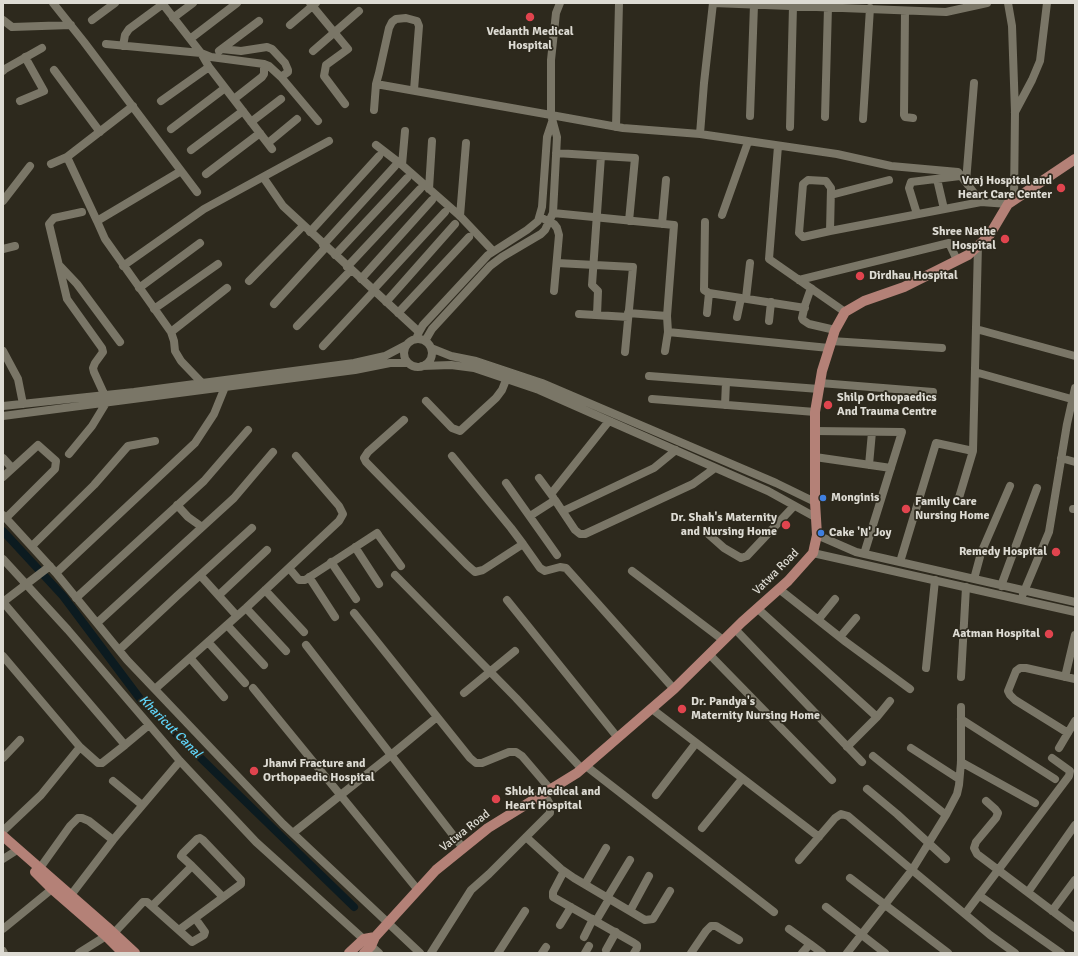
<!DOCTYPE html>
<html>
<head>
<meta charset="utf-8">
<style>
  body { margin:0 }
  #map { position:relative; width:1078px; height:956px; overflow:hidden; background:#2d291d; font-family:Signika,sans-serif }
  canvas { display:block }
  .frame { position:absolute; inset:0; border:4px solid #dddbd3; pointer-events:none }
</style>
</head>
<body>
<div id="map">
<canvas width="1078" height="956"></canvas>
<div class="frame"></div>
</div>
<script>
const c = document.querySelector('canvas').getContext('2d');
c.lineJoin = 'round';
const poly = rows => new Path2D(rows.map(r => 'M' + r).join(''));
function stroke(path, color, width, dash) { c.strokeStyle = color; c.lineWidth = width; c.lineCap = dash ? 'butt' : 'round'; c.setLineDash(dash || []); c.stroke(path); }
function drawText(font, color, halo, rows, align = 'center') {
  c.font = font + ' Signika,sans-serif'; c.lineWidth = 3.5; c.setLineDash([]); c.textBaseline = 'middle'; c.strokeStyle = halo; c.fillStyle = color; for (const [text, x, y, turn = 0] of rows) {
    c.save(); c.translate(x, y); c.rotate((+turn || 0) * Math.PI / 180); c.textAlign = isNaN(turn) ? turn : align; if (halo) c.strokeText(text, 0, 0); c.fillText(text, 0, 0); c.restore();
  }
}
const canal = poly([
  [3,531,63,596,141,700,354,907]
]);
const minor = poly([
  [53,3,84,42,197,192],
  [162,3,201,53,211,57,264,64,269,66,281,77,318,121],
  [310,3,348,49,326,65,324,76,345,104],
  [560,3,556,13,551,60,551,115,623,128,700,134,837,154,891,166,958,172,981,202,1008,204],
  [713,3,946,12,987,3],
  [1008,3,1012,26,1015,112,1014,200],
  [905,11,904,115,905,117,913,118],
  [173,18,193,3],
  [3,20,12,27,71,25],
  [92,20,115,3],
  [290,25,316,3],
  [190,39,237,3],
  [106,44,201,53,209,67,272,149],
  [123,46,125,35,129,29,163,4],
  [222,49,241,51,267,47,272,49,285,63,288,70,288,72,281,77],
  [219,51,259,21],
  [313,51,359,11],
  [54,70,100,132],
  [3,71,5,69,42,48],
  [376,84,551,115,557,137,553,213,545,230,541,234,502,257,490,266,432,329,425,341],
  [234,99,262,77,264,74,264,64],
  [20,101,44,91,25,57],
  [161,101,209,67],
  [374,110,376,84,379,73,389,28,392,22,396,19,406,18,417,21,419,26,414,90],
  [1015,112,1032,80,1040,61,1047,3],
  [750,116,754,5],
  [825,117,828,7],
  [863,119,870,8],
  [251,122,281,99],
  [616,127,619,3],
  [790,127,793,6],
  [171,129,225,88],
  [700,134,704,83,713,3],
  [268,143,297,119],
  [376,145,402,165,460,216,493,251],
  [778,146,769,259,845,312],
  [191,150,243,111],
  [556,153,635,158,629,221],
  [51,164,67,157],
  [402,165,405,131],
  [181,171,97,221,105,239,171,332,174,341,175,351,181,361,202,383],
  [206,174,260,133],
  [263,177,283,206,419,332],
  [937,179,944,209],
  [966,182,974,83],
  [429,189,432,141],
  [831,195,889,180],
  [3,201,30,166],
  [82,212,54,218,49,224,67,299,102,348,103,352,95,363,93,368,94,372,105,396],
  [553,213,674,225,667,316,668,332,829,348],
  [917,214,909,188,911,182,960,176],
  [722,215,748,142],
  [460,216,466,143],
  [544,219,554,224,557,228,559,235,554,291],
  [97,221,67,157,133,106],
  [705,222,704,290,709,293,805,308],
  [662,224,666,180],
  [830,231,831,188,826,181,808,180,803,184,799,233,803,237,830,231,981,202],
  [310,232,379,156],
  [323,245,395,166],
  [3,249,15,246],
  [335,255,407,178],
  [557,263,633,267,625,352],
  [60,266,77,284,120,342],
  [123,266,204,209,329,141],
  [347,267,420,189],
  [361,279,432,200],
  [799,280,949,243,957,260],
  [249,281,303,226],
  [139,288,200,243],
  [811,288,805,305,802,318,803,320,809,324,835,330],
  [373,290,445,212],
  [746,298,750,263],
  [386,302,455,224],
  [274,304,326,247],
  [154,309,218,264],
  [398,313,469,237],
  [628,313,667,316],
  [707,313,709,293],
  [579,314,628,317],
  [597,315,598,291,592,285,601,156],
  [737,317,741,298],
  [769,321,771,302],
  [297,326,351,270],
  [976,329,1075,356],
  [171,332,227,288],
  [416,339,419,332,423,325,488,255,527,230,538,221,542,207,547,137,552,122],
  '404 353a14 14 0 1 1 28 0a14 14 0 1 1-28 0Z',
  [831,341,942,348],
  [323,346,374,291],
  [431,348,451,356,476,361,542,383,776,483,815,502],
  [3,351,18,379,23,404],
  [665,351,668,332],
  [422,366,451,365,474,368,539,390,768,491,815,517],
  [975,372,1075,400],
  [649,376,819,389],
  [820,383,933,392],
  [652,399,815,412],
  [426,401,452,428,460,431,496,398,502,390,506,380],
  [725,405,726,382],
  [3,406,134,392,354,363,385,356,406,345],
  [3,416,355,370,390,363,408,363],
  [404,420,368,452,364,458,366,462,467,565,475,572,483,570,523,544,540,568,545,571,560,567,566,568,674,689],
  [815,431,902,432,864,554],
  [69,454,92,426,106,403],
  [452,456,511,528,523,544],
  [815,457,891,468],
  [3,458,12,468],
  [1061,458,1075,462],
  [869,465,872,432],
  [3,477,38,445,56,461,55,469,6,518],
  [539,478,553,497],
  [506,483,557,555],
  [551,494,609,421],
  [958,501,973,451,978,245],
  [177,505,188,517,202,527],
  [1073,509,1075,509],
  [563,511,654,468,676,450],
  [3,515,56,573,127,660,283,824,420,953],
  [530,516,555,500,575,530,580,534,585,534,693,484,715,468],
  [706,532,724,548,741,558,747,556,794,506],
  [817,535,856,552,1075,602],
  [32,546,94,485,128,446,155,441],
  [355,547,379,584],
  [813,553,1075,612],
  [3,559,68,630,180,761,256,842,379,953],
  [331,562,356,599],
  [900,562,936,443,973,451],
  [289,568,299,580,305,580,377,533,379,536,401,566],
  [632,571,723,640],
  [56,573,195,443,214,414,225,387],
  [200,575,237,616],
  [395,575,516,698,582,769],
  [309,577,335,617],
  [974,579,981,553,1010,486],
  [1001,586,1037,488],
  [779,589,846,642,910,689],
  [265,590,304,632],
  [1023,594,1049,532,1067,424,1075,388],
  [219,595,267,550],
  [76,598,204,481,248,430],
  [507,600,618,738],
  [3,602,125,745,149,725],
  [3,602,50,566],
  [246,608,286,651],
  [757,608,877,717],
  [354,613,470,758,476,763,482,763,509,752,516,752,522,756,551,790],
  [818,620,835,599],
  [97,623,234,498,273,452],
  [227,625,264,665],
  [735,629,862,762],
  [840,637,856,618],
  [208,642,245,683],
  [306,645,463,848],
  [119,650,177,596,252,528],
  [709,654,832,780],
  [3,656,80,747],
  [190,658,224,697],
  [926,668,935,580],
  [961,677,966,587],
  [1065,677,1075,635],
  [253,688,418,890],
  [155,689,246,608,339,521,343,514,339,506,296,456],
  [464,693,515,651],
  [652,709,819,837],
  [961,719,1055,779],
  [1068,733,1015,700,1010,695,1008,691,1016,671,1020,668,1026,668,1075,679],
  [847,747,877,717,890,701],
  [911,748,959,779],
  [1059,748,1075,721],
  [873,756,946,815],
  [3,758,20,740],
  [961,762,1035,803],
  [586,766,774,912],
  [113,781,142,805],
  [867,789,897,814,946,859],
  [656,795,696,743],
  [986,801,995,809,998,813,996,818,976,842,974,848,977,854,1075,928],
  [702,828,742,779],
  [3,831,41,795,80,747,98,763,102,763,125,745],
  [293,833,391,755,437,717],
  [526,837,561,869,574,878,645,920,653,919,670,891],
  [3,859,14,852],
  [799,860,835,818,841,814,848,816,912,870,946,815,957,794,959,785,961,762,961,707],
  [192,866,223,897],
  [40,868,70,826,78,818,82,818,89,821,113,840],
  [564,871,553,892,553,897,634,943,637,945,637,948,634,953],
  [850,878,948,953],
  [585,884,606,848],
  [1028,892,1075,825],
  [71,895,113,840,180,761],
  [980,896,1061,953],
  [607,898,630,860],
  [152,906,192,866,181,856,183,853,197,839,200,838,203,840,241,880,241,884,179,930],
  [826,907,885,953],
  [630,911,649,876],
  [1052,911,1075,880],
  [965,914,1069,776,1070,771,1052,758],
  [596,921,609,899],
  [560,925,571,907],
  [3,929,52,889],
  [789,929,810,944,802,953],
  [584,937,593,919],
  [810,944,822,953],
  [606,950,616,932],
  [3,951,4,953],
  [79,953,106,936,114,933,143,902,147,902,192,942,204,935,205,932,195,918],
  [431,953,471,890,489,874,550,813,550,804,544,794],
  [498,953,525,911],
  [542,953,546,947],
  [585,953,589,946],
  [691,953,706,931,711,926,716,926,739,940],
  [847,953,912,870,990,935,1015,953]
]);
const major = poly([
  [3,836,107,927,135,953],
  [35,872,52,889,106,936,123,953],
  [349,953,364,939,375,937],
  [364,953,371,946,375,937,436,870,488,828,577,773,674,689,742,622,788,581,813,553,817,535,815,502,815,412,822,371,835,330,845,312,864,301,904,287,968,255,989,236,1008,204,1075,159]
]);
const markers = [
  [530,17,5,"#e0444e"],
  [1061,188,5,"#e0444e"],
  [1005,239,5,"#e0444e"],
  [860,276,5,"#e0444e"],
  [828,405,5,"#e0444e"],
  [823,498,4,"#3f7fe0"],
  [906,509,5,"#e0444e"],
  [786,525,5,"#e0444e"],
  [821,533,4,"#3f7fe0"],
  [1056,552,5,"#e0444e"],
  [1049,634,5,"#e0444e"],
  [682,709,5,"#e0444e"],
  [254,771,5,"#e0444e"],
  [496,799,5,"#e0444e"]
];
const poiNames = [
  ["Vedanth Medical",530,32,"center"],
  ["Hospital",530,46,"center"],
  ["Vraj Hospital and",1052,181,"right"],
  ["Heart Care Center",1052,195,"right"],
  ["Shree Nathe",996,232,"right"],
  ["Hospital",996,246,"right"],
  ["Dirdhau Hospital",869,276],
  ["Shilp Orthopaedics",837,398],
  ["And Trauma Centre",837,412],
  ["Monginis",831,498],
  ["Family Care",915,502],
  ["Nursing Home",915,516],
  ["Dr. Shah's Maternity",777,518,"right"],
  ["and Nursing Home",777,532,"right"],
  ["Cake 'N' Joy",829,533],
  ["Remedy Hospital",1047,552,"right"],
  ["Aatman Hospital",1040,634,"right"],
  ["Dr. Pandya's",691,702],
  ["Maternity Nursing Home",691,716],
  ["Jhanvi Fracture and",263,764],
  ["Orthopaedic Hospital",263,778],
  ["Shlok Medical and",505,792],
  ["Heart Hospital",505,806]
];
const streetNames = [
  ["Vatwa Road",776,572,-45],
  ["Vatwa Road",465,831,-38]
];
const waterNames = [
  ["Kharicut Canal",170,727,45]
];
stroke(canal, '#0c1b20', 8);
stroke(minor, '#7a7667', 8);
stroke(major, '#b48177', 10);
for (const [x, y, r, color] of markers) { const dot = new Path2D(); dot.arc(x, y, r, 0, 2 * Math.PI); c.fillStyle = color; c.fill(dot); stroke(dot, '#2d291d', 1.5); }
drawText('bold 12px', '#dddbd3', '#2d291d', poiNames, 'left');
drawText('12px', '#dddbd3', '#2d291d', streetNames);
drawText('italic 13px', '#5fd2f6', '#2d291d', waterNames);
</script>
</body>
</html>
